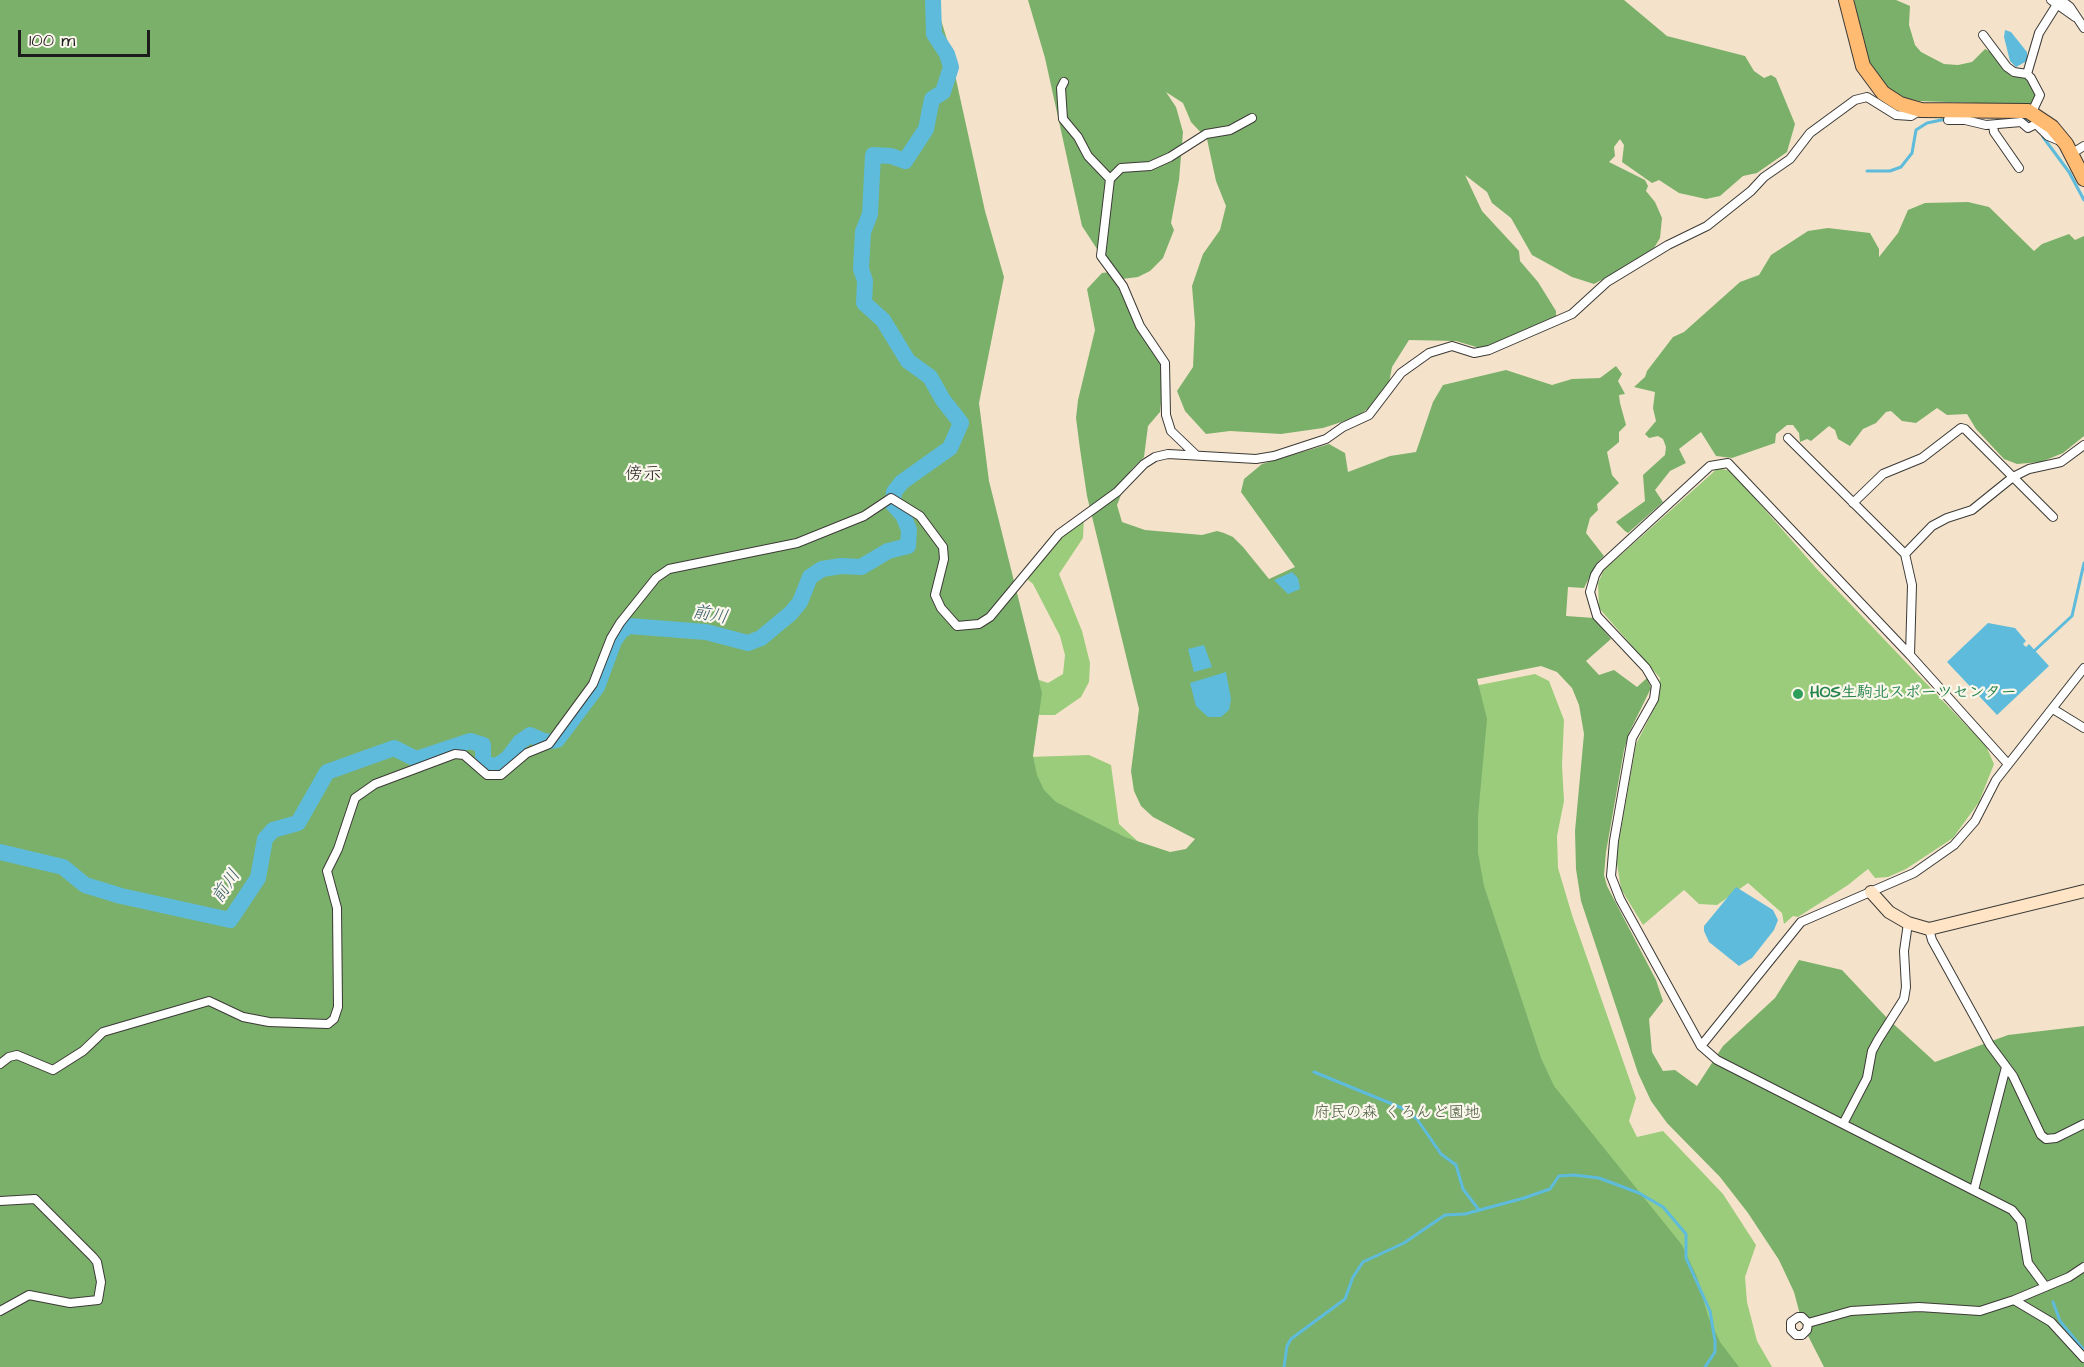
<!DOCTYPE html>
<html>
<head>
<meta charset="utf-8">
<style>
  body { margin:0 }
  #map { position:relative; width:2084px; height:1367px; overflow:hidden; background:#f4e3ca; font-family:"Architects Daughter",sans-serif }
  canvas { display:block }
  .scale { position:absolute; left:18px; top:30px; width:132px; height:27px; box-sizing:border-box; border:3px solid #1c1c1c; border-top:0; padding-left:8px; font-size:18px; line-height:21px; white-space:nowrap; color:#1c1c1c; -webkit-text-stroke:4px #fbf7ec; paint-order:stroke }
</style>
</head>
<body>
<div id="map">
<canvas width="2084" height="1367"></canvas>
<div class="scale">100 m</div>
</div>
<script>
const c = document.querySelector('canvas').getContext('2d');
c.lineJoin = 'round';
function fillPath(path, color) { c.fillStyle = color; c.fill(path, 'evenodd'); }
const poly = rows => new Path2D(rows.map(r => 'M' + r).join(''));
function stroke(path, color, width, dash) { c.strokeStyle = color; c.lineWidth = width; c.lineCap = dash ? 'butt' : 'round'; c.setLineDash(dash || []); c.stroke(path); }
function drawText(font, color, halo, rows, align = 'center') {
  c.font = font + ' "Architects Daughter","Klee One",sans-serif'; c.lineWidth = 4.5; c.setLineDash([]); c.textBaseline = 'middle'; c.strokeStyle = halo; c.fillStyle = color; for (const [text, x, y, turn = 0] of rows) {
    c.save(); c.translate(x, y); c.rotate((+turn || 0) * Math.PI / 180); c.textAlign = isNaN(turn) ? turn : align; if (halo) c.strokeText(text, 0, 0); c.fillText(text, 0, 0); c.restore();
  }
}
const green = poly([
  [1718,468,1731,471,1816,568,1986,746,1994,764,1979,802,1953,838,1906,869,1888,877,1875,878,1868,869,1848,885,1798,917,1793,916,1784,924,1782,913,1748,883,1717,905,1699,904,1684,890,1643,925,1621,889,1616,857,1636,744,1657,703,1660,678,1599,608,1598,583,1604,570],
  [1084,517,1083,538,1059,574,1082,631,1090,663,1089,682,1081,697,1055,715,1028,715,1029,757,1089,755,1111,765,1119,824,1146,849,1179,859,1434,694,1535,674,1549,681,1564,720,1562,765,1564,801,1557,836,1558,868,1572,915,1636,1098,1629,1121,1637,1137,1663,1131,1723,1194,1756,1245,1745,1277,1747,1302,1757,1341,1772,1367,1151,1367,925,676,1036,679,1048,683,1063,674,1065,655,1060,636,1033,584,1025,577,1048,549]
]);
const forest = poly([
  [0,0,935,0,948,43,985,211,1004,277,979,403,989,481,1042,693,1033,756,1037,775,1044,790,1056,802,1125,837,1170,852,1186,849,1195,839,1153,817,1141,806,1134,791,1131,771,1139,709,1087,496,1080,449,1076,418,1078,400,1095,330,1087,289,1102,273,1111,272,1134,321,1147,344,1161,360,1164,375,1160,412,1148,426,1144,457,1131,470,1117,505,1122,522,1145,530,1202,535,1217,531,1224,533,1233,537,1243,547,1269,579,1295,567,1241,492,1244,479,1262,464,1329,444,1345,453,1348,472,1390,456,1416,452,1433,402,1443,385,1506,370,1552,385,1572,379,1600,378,1616,366,1622,374,1618,381,1625,394,1619,395,1620,403,1626,425,1619,432,1619,442,1607,452,1612,475,1619,483,1597,504,1598,510,1590,518,1586,533,1604,556,1596,564,1584,588,1568,587,1566,616,1594,618,1611,639,1586,661,1599,675,1614,670,1637,687,1647,678,1651,688,1629,733,1624,750,1606,852,1604,875,1607,886,1656,980,1663,1001,1649,1019,1652,1052,1663,1071,1675,1070,1697,1086,1723,1046,1775,998,1799,960,1842,970,1888,1019,1935,1062,2008,1035,2084,1026,2084,1367,1824,1367,1803,1326,1794,1292,1779,1260,1748,1213,1720,1177,1667,1123,1651,1101,1638,1073,1581,901,1576,869,1575,831,1584,734,1579,705,1572,688,1557,672,1541,666,1477,679,1487,719,1478,816,1478,853,1484,886,1541,1058,1554,1086,1682,1245,1697,1277,1708,1316,1720,1342,1739,1367,0,1367],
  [1028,0,1624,0,1667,36,1745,56,1754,71,1764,78,1771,75,1776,78,1795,124,1787,152,1757,173,1743,176,1720,196,1706,199,1679,193,1659,180,1652,183,1622,162,1624,145,1620,139,1614,147,1615,156,1609,162,1645,180,1648,186,1646,191,1655,202,1662,218,1660,238,1654,248,1631,264,1594,284,1572,277,1532,255,1511,218,1492,203,1487,192,1465,175,1482,211,1519,251,1520,261,1538,282,1556,311,1556,318,1483,349,1456,341,1409,340,1392,367,1389,383,1378,401,1357,417,1323,428,1281,434,1230,431,1206,434,1185,411,1177,391,1193,367,1195,323,1192,286,1203,254,1220,230,1226,206,1216,181,1207,139,1191,122,1183,103,1166,92,1176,107,1183,132,1179,180,1171,223,1174,230,1163,258,1150,271,1138,277,1122,279,1097,249,1082,226,1045,58],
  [1854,0,1896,0,1910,6,1909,25,1915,45,1921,52,1944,64,1958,65,1972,62,1985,49,1991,52,2009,73,2015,76,2028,78,2038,95,2032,105,1919,101,1897,96,1882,84,1868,61],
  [1968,202,1989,207,2034,251,2042,244,2069,234,2075,240,2084,236,2084,436,2063,453,2041,462,2017,464,2004,459,1976,429,1967,414,1947,415,1937,408,1916,423,1902,421,1891,411,1886,412,1876,423,1863,429,1850,446,1838,439,1835,430,1829,426,1811,441,1807,439,1800,442,1799,433,1793,425,1787,425,1776,434,1775,443,1732,458,1716,456,1701,432,1679,449,1686,463,1670,471,1655,490,1663,502,1628,533,1625,531,1616,522,1645,501,1643,475,1665,455,1666,447,1663,439,1658,436,1649,438,1645,434,1656,421,1653,408,1655,392,1634,387,1645,377,1647,371,1673,337,1684,332,1740,282,1759,275,1771,255,1808,231,1828,228,1870,233,1879,249,1879,257,1898,233,1908,210,1925,203]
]);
const water = poly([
  [2005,30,2011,32,2027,52,2027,61,2016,67,2010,61,2004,37],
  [1292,572,1298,578,1300,589,1288,594,1274,580],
  [1988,623,2015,628,2026,641,2023,644,2026,647,2029,644,2049,666,1997,715,1947,662],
  [1204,645,1212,667,1194,672,1188,649],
  [1226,672,1231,699,1229,710,1221,717,1208,717,1196,706,1190,683],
  [1736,887,1773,910,1778,920,1774,930,1752,958,1739,966,1709,942,1704,931,1704,926]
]);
const stream = poly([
  [2019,117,2030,120,2033,125],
  [2043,137,2069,172,2084,200],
  [1867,171,1890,171,1901,167,1912,153,1916,130,1927,123,1946,119],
  [2033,652,2072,616,2084,563],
  [1314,1072,1402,1108,1417,1119,1441,1154,1456,1165,1463,1189,1479,1210],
  [2053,1302,2060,1321,2084,1350],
  [1284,1367,1287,1346,1291,1339,1345,1299,1353,1277,1363,1262,1404,1243,1445,1215,1465,1214,1524,1198,1550,1189,1559,1176,1574,1175,1599,1178,1639,1193,1663,1207,1686,1234,1686,1258,1710,1311,1715,1341,1715,1352,1705,1367]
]);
const river = poly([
  [0,852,63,867,85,885,121,896,230,920,258,878,265,839,273,830,298,823,327,772,394,748,416,759,470,741,483,745,483,764,497,766,508,758,520,742,530,735,546,742,557,740,597,687,614,641,621,631,629,626,706,632,748,643,761,638,791,613,800,602,810,577,822,569,841,566,861,567,888,551,908,546,909,530,903,515,893,504,894,492,902,482,950,448,961,423,943,400,930,377,908,361,883,320,864,303,865,281,861,269,863,232,870,214,873,155,891,156,905,161,926,129,932,99,943,92,951,67,947,54,934,34,933,0]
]);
const street = poly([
  [2051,0,2075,17],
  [2061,0,2070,7,2084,28],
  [1983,35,2007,67,2014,72,2027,74,2031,78,2040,95,2032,112],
  [2027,74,2039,33,2056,6],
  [1064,82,1061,88,1063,119,1078,137,1088,156,1110,179],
  [1948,120,1965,120,1986,125,2021,122,2028,128,2036,124,2048,136,2060,141],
  [1993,125,1994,132,2019,168],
  [2071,154,2084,146],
  [1788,438,1905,554,1912,585,1910,655],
  [1196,455,1171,431,1166,415,1165,363,1140,326,1123,286,1101,256,1110,179,1121,168,1150,166,1170,157,1206,134,1230,130,1252,118],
  [1853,503,1883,474,1922,458,1961,428,1965,429,2053,517],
  [1905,554,1932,526,1947,518,1972,510,2013,477,2029,469,2061,462,2084,445],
  [2053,709,2084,728],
  [2008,764,1910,655,1728,463,1710,466,1600,567,1595,575,1590,592,1597,616,1646,668,1656,685,1654,699,1632,738,1614,841,1611,876,1620,899,1701,1046,1717,1060,2012,1210,2021,1221,2028,1263,2045,1286],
  [1929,929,1932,940,1990,1045,2013,1076,2041,1135,2046,1139,2056,1138,2084,1124],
  [1701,1046,1801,922,1914,873,1954,845,1975,821,1996,780,2084,668],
  [0,1064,9,1057,17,1055,53,1070,83,1051,103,1032,209,1001,243,1017,269,1022,328,1024,334,1019,338,1007,337,908,327,871,338,849,355,798,375,784,455,754,464,755,487,775,501,775,527,753,549,744,593,684,611,638,620,623,656,578,669,569,797,543,864,516,891,498,920,516,943,547,944,559,935,595,941,608,957,626,979,624,990,617,1059,534,1117,492,1144,464,1155,457,1168,454,1256,459,1274,456,1326,439,1343,427,1369,415,1401,373,1429,353,1452,346,1474,353,1489,350,1572,314,1607,282,1668,245,1707,226,1751,191,1764,177,1790,159,1810,133,1855,100,1867,97,1896,115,1911,116,1921,110],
  [1844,1122,1867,1078,1872,1051,1878,1040,1904,999,1906,987,1904,951,1908,923],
  [1974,1190,2006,1067],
  [0,1201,35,1199,93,1257,97,1262,101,1282,98,1300,70,1303,29,1295,0,1311],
  [2084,1267,2069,1277,2014,1300,2051,1322,2084,1358],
  [1808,1323,1807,1330,1802,1335,1796,1335,1791,1330,1791,1322,1798,1317,1802,1317,1808,1323,1851,1311,1919,1307,1980,1311,2014,1300]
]);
const secondary = poly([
  [1871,892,1889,912,1908,923,1929,929,2084,891]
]);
const primary = poly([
  [1846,0,1863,66,1883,93,1900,104,1921,110,2028,111,2052,127,2066,144,2084,179]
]);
const markers = [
  [1798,694,6,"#2e9e5b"]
];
const leisureNames = [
  ["HOS生駒北スポーツセンター",1810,694]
];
const parkNames = [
  ["府民の森 くろんど園地",1397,1114]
];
const neighbourhoodNames = [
  ["傍示",643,475]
];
const waterNames = [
  ["前川",710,616,10],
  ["前川",227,887,-56]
];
fillPath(green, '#9acc7b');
fillPath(forest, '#7bb06b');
fillPath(water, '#5ebbdc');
stroke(stream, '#5ebbdc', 3);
stroke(river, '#5ebbdc', 16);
stroke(street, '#3c3a36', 10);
stroke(secondary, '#3c3a36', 14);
stroke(primary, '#3c3a36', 16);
stroke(street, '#fff', 8);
stroke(secondary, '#ffe4c6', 12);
stroke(primary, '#ffbb71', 14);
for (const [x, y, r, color] of markers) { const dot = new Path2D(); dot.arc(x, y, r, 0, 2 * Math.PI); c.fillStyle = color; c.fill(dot); stroke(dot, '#fbf7ec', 2); }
drawText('bold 16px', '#27864d', '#fbf7ec', leisureNames, 'left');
drawText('16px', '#485a3d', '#fbf7ec', parkNames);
drawText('18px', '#1c1c1c', '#fbf7ec', neighbourhoodNames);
drawText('italic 18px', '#365c69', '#fbf7ec', waterNames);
</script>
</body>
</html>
